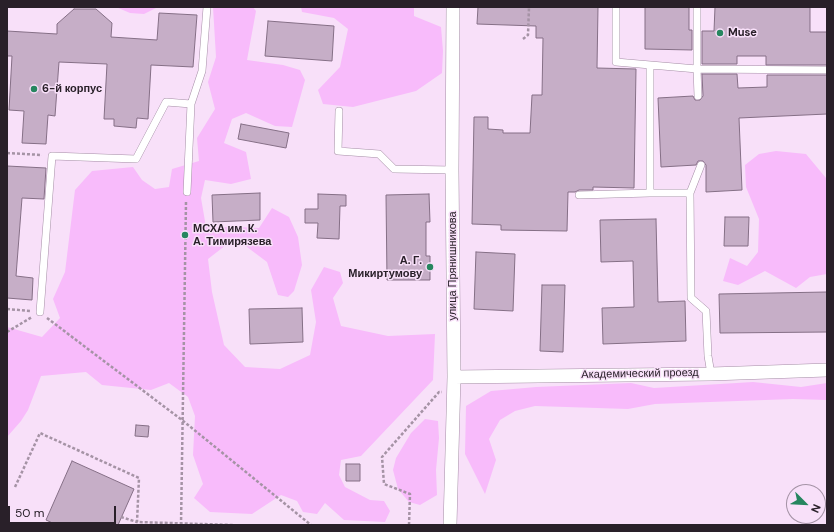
<!DOCTYPE html>
<html>
<head>
<meta charset="utf-8">
<style>
  body { margin:0 }
  #map { position:relative; width:834px; height:532px; overflow:hidden; background:#f8e0f9; font-family:"DM Sans",sans-serif }
  canvas { display:block }
  .frame { position:absolute; inset:0; border:8px solid #292029; pointer-events:none }
  .north { position:absolute; left:786px; top:484px; width:40px; height:40px; box-sizing:border-box; background:#f8e0f9; border:1px solid #a593a6; border-radius:50%; rotate:114deg; font-size:11px; font-weight:700; line-height:16px; text-align:center; color:#292029 }
  .north::after { content:''; display:block; margin:auto; width:14px; height:18px; background:#26865f; clip-path:polygon(50% 0,100% 100%,50% 72%,0 100%) }
  .scale { position:absolute; left:8px; top:506px; width:108px; height:18px; box-sizing:border-box; border:2px solid #292029; border-top:0; padding-left:5px; font-size:12px; line-height:14px; white-space:nowrap; color:#292029; -webkit-text-stroke:3px #f8e0f9; paint-order:stroke }
</style>
</head>
<body>
<div id="map">
<canvas width="834" height="532"></canvas>
<div class="frame"></div>
<div class="north">N</div>
<div class="scale">50 m</div>
</div>
<script>
const c = document.querySelector('canvas').getContext('2d');
c.lineJoin = 'round';
function fillPath(path, color) { c.fillStyle = color; c.fill(path, 'evenodd'); }
const poly = rows => new Path2D(rows.map(r => 'M' + r).join(''));
function stroke(path, color, width, dash) { c.strokeStyle = color; c.lineWidth = width; c.lineCap = dash ? 'butt' : 'round'; c.setLineDash(dash || []); c.stroke(path); }
function drawText(font, color, halo, rows, align = 'center') {
  c.font = font + ' "DM Sans",sans-serif'; c.lineWidth = 3; c.setLineDash([]); c.textBaseline = 'middle'; c.strokeStyle = halo; c.fillStyle = color; for (const [text, x, y, turn = 0] of rows) {
    c.save(); c.translate(x, y); c.rotate((+turn || 0) * Math.PI / 180); c.textAlign = isNaN(turn) ? turn : align; if (halo) c.strokeText(text, 0, 0); c.fillText(text, 0, 0); c.restore();
  }
}
const green = poly([
  [116,7,158,7,144,14,130,13],
  [213,7,253,7,256,11,247,60,283,65,300,70,305,80,292,127,275,126,246,113,232,119,224,143,246,152,251,179,231,184,205,180,201,198,206,227,240,227,259,228,272,208,289,217,298,237,302,265,294,291,288,297,278,295,267,262,235,238,208,259,212,292,224,345,245,367,280,369,310,355,316,322,311,290,324,267,340,272,343,283,333,298,341,326,388,336,435,334,433,380,361,456,341,460,339,475,345,487,370,500,384,501,390,511,385,522,344,520,325,503,317,514,303,512,297,501,281,495,252,514,210,512,194,498,203,484,193,455,195,416,188,397,169,383,151,390,102,385,86,372,41,376,28,410,21,421,7,437,7,327,42,337,60,318,53,299,65,272,75,190,92,171,133,167,142,180,155,189,169,187,172,169,199,161,197,138,215,109,208,82,216,57],
  [301,7,344,8,345,7,414,7,414,16,441,27,443,51,442,73,416,91,353,107,323,104,318,90,340,67,348,29,334,18,302,12],
  [776,151,806,154,826,178,827,274,810,277,796,288,765,271,738,285,723,281,730,258,747,266,758,252,759,219,746,187,745,165,759,154],
  [753,382,801,387,827,383,827,400,793,399,655,404,628,409,535,406,515,411,500,420,489,439,496,460,485,494,465,454,466,406,491,391,536,387,631,383,654,388],
  [425,419,438,421,439,438,436,470,437,495,420,505,409,502,398,489,393,470,396,458,411,433]
]);
const building = poly([
  [478,7,598,7,597,68,636,69,634,188,593,187,593,190,579,190,575,192,568,192,567,231,501,230,501,225,472,224,474,117,488,117,488,129,503,130,503,133,530,133,532,95,542,95,543,38,536,38,536,26,477,24,478,7],
  [645,7,689,7,689,30,692,30,692,50,645,49,645,7],
  [715,7,810,7,810,32,827,32,827,65,766,65,766,56,737,56,737,64,702,64,702,31,714,31,715,7],
  [74,9,96,9,112,23,111,37,157,40,159,13,197,15,193,67,151,65,148,119,137,118,136,128,114,126,114,119,104,119,107,64,59,62,55,116,48,115,46,144,22,143,24,111,9,110,12,56,7,56,7,31,57,34,57,24,74,9],
  [268,21,334,26,332,61,265,56,268,21],
  [702,74,737,74,738,88,767,87,767,75,827,75,827,114,739,118,742,190,706,192,706,165,703,161,698,161,696,165,661,167,658,98,693,96,695,100,700,100,703,96,702,74],
  [241,124,289,133,286,148,238,139,241,124],
  [7,166,46,168,44,199,22,198,16,276,33,278,32,300,7,298,7,166],
  [260,193,260,220,213,222,212,195,260,193],
  [318,194,346,195,346,206,340,206,339,239,317,238,318,223,305,223,305,209,318,209,318,194],
  [429,194,430,222,426,222,426,256,430,256,430,280,387,280,386,195,429,194],
  [725,217,749,217,748,246,724,246,725,217],
  [656,219,658,302,685,301,686,341,603,344,602,308,634,307,633,261,601,262,600,220,656,219],
  [476,252,515,254,513,311,474,309,476,252],
  [542,285,565,285,563,352,540,351,542,285],
  [827,292,827,332,720,333,719,294,827,292],
  [302,308,303,342,250,344,249,309,302,308],
  [136,425,149,426,148,437,135,436,136,425],
  [72,461,134,489,118,525,57,525,46,520,72,461],
  [346,464,360,464,360,481,346,481,346,464]
]);
const path = poly([
  [523,39,528,35,529,7],
  [7,153,42,155],
  [7,309,30,311],
  [47,318,182,420,311,525],
  [7,332,32,317],
  [15,487,40,433,139,478,137,522,233,525],
  [121,517,137,522],
  [181,525,186,202],
  [409,525,410,494,384,484,382,457,439,392,442,392]
]);
const lane = poly([
  [616,7,616,62,697,69,827,70],
  [697,7,697,69,698,96],
  [650,65,650,193,690,193,691,298,706,311,708,356,711,374],
  [339,111,338,151,379,154,394,169,452,170],
  [187,192,191,104,202,71,207,7],
  [690,193,701,165],
  [579,195,650,193],
  [40,312,52,156,136,159,166,102,191,104]
]);
const street = poly([
  [454,377,711,374,827,370],
  [450,525,454,377,452,170,453,7]
]);
const markers = [
  [720,33,4,"#26865f"],
  [34,89,4,"#26865f"],
  [185,235,4,"#26865f"],
  [430,267,4,"#26865f"]
];
const poiNames = [
  ["Muse",728,33],
  ["6-й корпус",42,89],
  ["МСХА им. К.",193,229],
  ["А. Тимирязева",193,242],
  ["А. Г.",422,261,"right"],
  ["Микиртумову",422,274,"right"]
];
const streetNames = [
  ["улица Прянишникова",453,266,-90],
  ["Академический проезд",640,374,-1]
];
fillPath(green, '#f8bbfb');
fillPath(building, '#c6aec7');
stroke(building, '#856f86', 1);
stroke(lane, '#a58ea6', 8);
stroke(street, '#a58ea6', 14);
stroke(path, '#a593a5', 2.5, [3, 2]);
stroke(lane, '#fff', 7);
stroke(street, '#fff', 13);
for (const [x, y, r, color] of markers) { const dot = new Path2D(); dot.arc(x, y, r, 0, 2 * Math.PI); c.fillStyle = color; c.fill(dot); stroke(dot, '#f8e0f9', 1.5); }
drawText('bold 11px', '#292029', '#f8e0f9', poiNames, 'left');
drawText('11px', '#292029', '#f8e0f9', streetNames);
</script>
</body>
</html>
